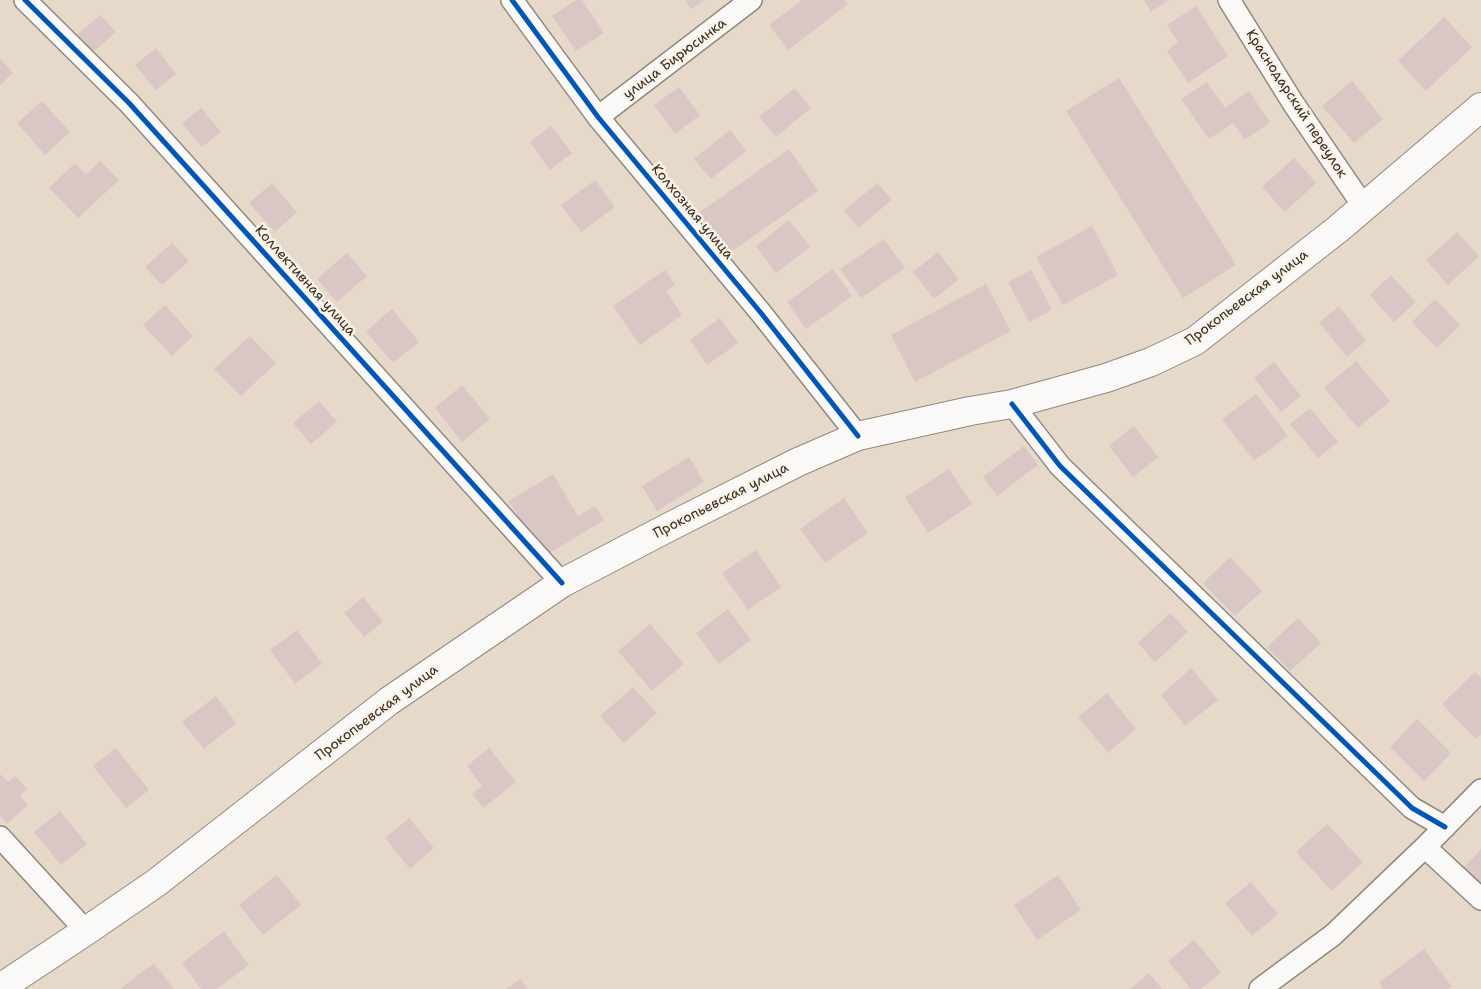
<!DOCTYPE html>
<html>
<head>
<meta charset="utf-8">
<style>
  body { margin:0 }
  canvas { display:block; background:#e6d9c9 }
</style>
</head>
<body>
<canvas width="1481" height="989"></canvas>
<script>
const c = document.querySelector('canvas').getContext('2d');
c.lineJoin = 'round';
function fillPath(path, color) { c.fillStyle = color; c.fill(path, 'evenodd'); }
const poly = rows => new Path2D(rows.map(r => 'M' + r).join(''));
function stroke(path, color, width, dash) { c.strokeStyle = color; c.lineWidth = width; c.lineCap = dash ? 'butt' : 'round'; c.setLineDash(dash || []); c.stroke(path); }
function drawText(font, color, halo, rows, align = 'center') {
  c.font = font + ' "Shantell Sans",sans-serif'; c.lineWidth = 5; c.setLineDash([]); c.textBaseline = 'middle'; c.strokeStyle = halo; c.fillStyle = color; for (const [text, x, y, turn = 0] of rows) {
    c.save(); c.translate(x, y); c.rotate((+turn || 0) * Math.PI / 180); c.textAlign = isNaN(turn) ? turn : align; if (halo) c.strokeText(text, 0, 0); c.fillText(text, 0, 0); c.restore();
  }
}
const building = poly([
  [576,0,582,0,604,33,576,51,552,16],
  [685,0,705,0,691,9],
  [802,0,845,0,848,4,788,50,769,25],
  [1144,0,1169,0,1151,12],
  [1196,6,1228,56,1188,83,1167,51,1178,42,1167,25],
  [100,15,116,32,89,56,73,38],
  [1444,17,1472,47,1426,91,1398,61],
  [156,48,176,74,156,90,135,65],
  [0,59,13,73,0,85],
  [1119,78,1236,265,1183,298,1066,111],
  [1352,81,1383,119,1354,143,1322,106],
  [1207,82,1225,108,1249,91,1270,122,1245,140,1233,123,1209,139,1181,99],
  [679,87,700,115,675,134,654,105],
  [795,88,811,108,776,137,759,117],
  [42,101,70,132,45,155,17,123],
  [201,108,221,132,202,147,182,123],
  [551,126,572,153,550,170,530,142],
  [730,130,746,151,711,179,694,159],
  [789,149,818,191,728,254,699,213],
  [1294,158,1316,183,1285,212,1262,187],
  [100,161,119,180,78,218,49,188,75,163,86,175],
  [595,180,615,207,581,232,561,205],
  [272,183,297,212,275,232,249,203],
  [878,183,892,200,858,228,844,210],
  [789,220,810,247,776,273,756,246],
  [1092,226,1118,275,1063,305,1036,257],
  [1457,232,1479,256,1448,285,1426,260],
  [884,239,905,268,861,298,840,269],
  [172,243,189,261,162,285,145,267],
  [938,252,959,279,934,299,913,272],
  [347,253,367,276,337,302,317,279],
  [833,269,852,296,806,329,787,302],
  [665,270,675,285,666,291,682,315,640,345,613,306],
  [1031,270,1052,310,1029,322,1008,282],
  [1391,275,1416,302,1394,322,1370,295],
  [986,284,1011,331,915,382,891,335],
  [1435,299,1460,325,1437,348,1412,322],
  [165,305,193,336,172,356,143,325],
  [1339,306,1366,341,1347,357,1319,322],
  [392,309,419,342,393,363,366,331],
  [720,318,738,343,707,365,690,340],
  [250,336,276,363,241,396,214,369],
  [1356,361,1390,401,1358,428,1324,388],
  [1274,362,1301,396,1281,412,1254,378],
  [462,385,490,419,462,442,435,408],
  [1256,394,1288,436,1254,461,1222,419],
  [319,401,337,422,311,444,293,423],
  [1310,408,1338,442,1318,458,1290,424],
  [1134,426,1158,457,1133,477,1109,446],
  [1024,446,1038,465,997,496,983,477],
  [689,457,704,482,657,511,642,486],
  [949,469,972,504,928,533,905,497],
  [553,474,578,516,595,506,604,520,543,557,509,501],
  [844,498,868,533,825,563,800,529],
  [756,550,781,587,748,610,722,573],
  [1230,557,1262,591,1235,616,1203,583],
  [363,597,383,622,364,637,344,613],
  [728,609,751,640,719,664,696,633],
  [1170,613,1188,632,1155,662,1138,643],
  [1298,618,1321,643,1290,671,1267,647],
  [650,624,684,664,652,691,618,651],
  [297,630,322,664,295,684,270,650],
  [1191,668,1218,700,1185,726,1161,695],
  [1475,672,1481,678,1481,734,1476,739,1442,704],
  [633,687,657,713,624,743,600,716],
  [1107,693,1136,729,1108,753,1078,717],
  [216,696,236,723,204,749,182,722],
  [1417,719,1451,753,1424,781,1390,747],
  [116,748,149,790,126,808,93,766],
  [489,748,516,782,483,808,472,794,482,786,467,766],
  [0,774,8,782,15,776,27,789,20,796,28,805,7,824,0,816],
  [60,811,87,844,61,865,34,832],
  [409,818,434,848,410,869,385,838],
  [1327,824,1363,862,1332,891,1296,852],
  [1481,849,1481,891,1460,872],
  [277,875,301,905,263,935,239,905],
  [1058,875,1081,910,1037,940,1014,905],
  [1251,882,1278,914,1252,936,1225,903],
  [224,931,249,965,217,989,201,989,182,963],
  [1194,940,1221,972,1201,989,1191,989,1168,961],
  [1424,949,1452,987,1448,989,1383,989,1379,982],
  [154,963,174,989,122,989,121,988],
  [1149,973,1162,989,1130,989],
  [520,979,528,989,506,989]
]);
const minor = poly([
  [25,0,129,103,562,583],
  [512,0,598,117,761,313,858,436],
  [1229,0,1293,103,1364,207],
  [598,117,751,0],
  [1012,404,1060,466,1412,808,1445,827],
  [0,837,86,931],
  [1425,847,1481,899],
  [1260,989,1333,935,1425,847,1481,790]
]);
const secondary = poly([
  [0,988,86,931,156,883,389,701,562,583,673,525,798,462,858,436,970,411,1012,404,1106,378,1151,362,1195,341,1338,229,1481,107]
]);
const cycleway = poly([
  [25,0,129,103,562,583],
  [512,0,598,117,761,313,858,436],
  [1012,404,1060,466,1412,808,1445,827]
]);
const streetNames = [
  ["улица Бирюсинка",675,59,-37],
  ["Краснодарский переулок",1296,104,57],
  ["Колхозная улица",692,212,50],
  ["Коллективная улица",305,281,48],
  ["Прокопьевская улица",1247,298,-37],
  ["Прокопьевская улица",721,501,-27],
  ["Прокопьевская улица",377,713,-37]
];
fillPath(building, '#d8c7c5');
stroke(minor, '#91887e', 24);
stroke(secondary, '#91887e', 30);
stroke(minor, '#fbf9f7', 21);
stroke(secondary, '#fbf9f7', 28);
stroke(cycleway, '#0057b8', 5);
drawText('14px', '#3b2a1e', '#f7f3e8', streetNames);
</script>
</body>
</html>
